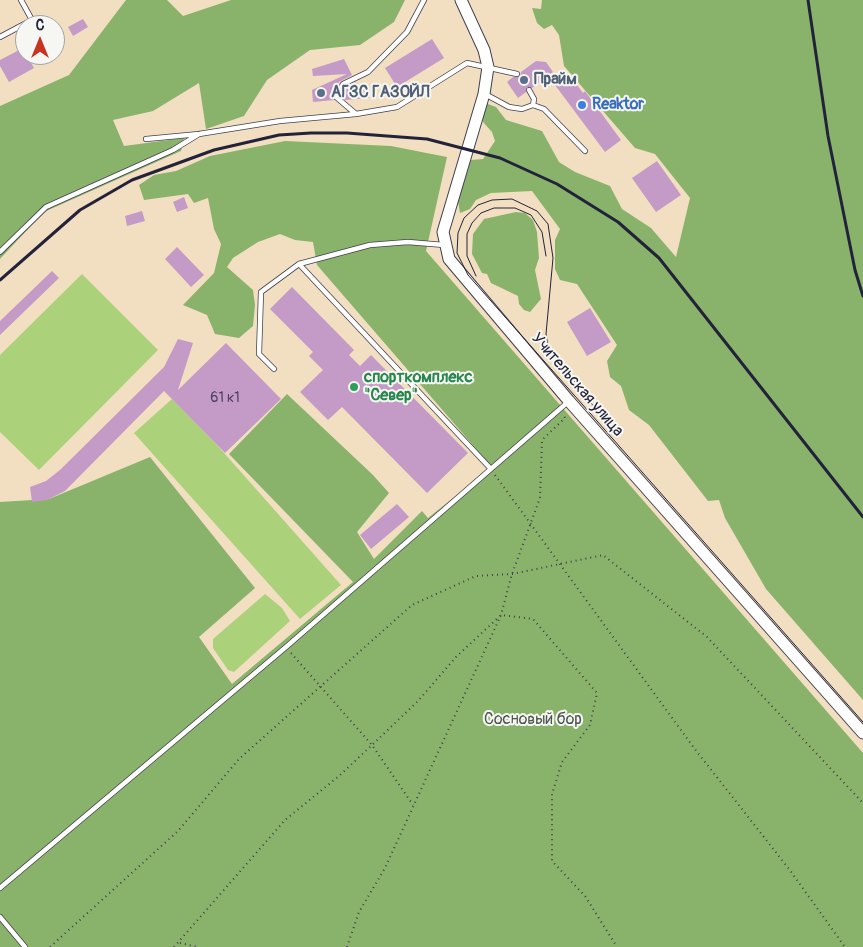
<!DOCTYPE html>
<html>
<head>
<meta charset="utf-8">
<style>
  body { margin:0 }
  #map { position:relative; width:863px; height:947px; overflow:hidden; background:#f2dfc1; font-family:Pangolin,sans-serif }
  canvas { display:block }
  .north { position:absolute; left:15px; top:15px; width:50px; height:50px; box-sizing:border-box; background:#f6f6f2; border:1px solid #a1a1a9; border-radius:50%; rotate:0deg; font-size:14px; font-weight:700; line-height:20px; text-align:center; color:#22223b }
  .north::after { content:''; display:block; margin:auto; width:18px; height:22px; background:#c8321e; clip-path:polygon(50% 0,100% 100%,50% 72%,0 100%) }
</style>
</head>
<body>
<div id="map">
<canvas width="863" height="947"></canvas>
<div class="north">С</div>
</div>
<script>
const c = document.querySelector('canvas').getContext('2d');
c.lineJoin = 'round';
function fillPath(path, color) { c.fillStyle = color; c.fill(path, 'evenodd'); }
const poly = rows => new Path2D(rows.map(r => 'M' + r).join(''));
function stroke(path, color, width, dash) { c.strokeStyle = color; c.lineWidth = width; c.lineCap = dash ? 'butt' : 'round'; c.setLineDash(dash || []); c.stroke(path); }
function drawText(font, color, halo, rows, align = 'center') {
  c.font = font + ' Pangolin,sans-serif'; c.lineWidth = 4; c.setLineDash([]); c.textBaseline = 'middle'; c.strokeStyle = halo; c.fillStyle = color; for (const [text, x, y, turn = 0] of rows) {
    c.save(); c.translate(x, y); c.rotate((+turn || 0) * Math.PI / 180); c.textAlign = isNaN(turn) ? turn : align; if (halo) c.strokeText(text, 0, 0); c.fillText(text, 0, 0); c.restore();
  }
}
const green = poly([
  [82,274,158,350,39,470,0,432,0,355],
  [172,399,217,445,341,585,300,619,134,433],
  [265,594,282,608,290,621,234,672,228,670,213,648,213,639]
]);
const forest = poly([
  [126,0,167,0,183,16,231,0,405,0,394,22,360,45,310,50,267,80,244,116,206,129,199,83,153,111,113,120,124,146,184,138,181,151,44,212,0,259,0,106,69,75],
  [542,0,863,0,863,700,766,589,725,518,719,500,708,501,649,425,629,410,621,386,610,377,607,361,617,345,577,284,560,280,555,269,555,240,560,229,532,191,491,193,476,200,470,209,460,213,458,201,471,160,483,159,495,141,492,132,483,122,481,108,485,103,496,107,506,120,542,131,559,162,575,172,610,186,622,209,651,228,676,257,690,198,655,154,635,148,564,66,559,35,552,25,544,29,537,23,532,8,541,9],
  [285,141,391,146,447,157,426,251,863,753,863,947,0,947,0,502,49,499,150,457,255,588,199,637,232,684,353,582,229,454,287,394,373,475,389,493,357,532,374,559,422,511,428,518,486,472,490,465,317,265,313,242,295,240,280,234,258,242,233,258,227,267,253,290,255,305,253,326,239,338,215,334,207,315,183,305,214,273,221,244,214,229,208,198,194,203,188,194,144,200,139,185,154,175,176,171,210,156],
  [516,212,525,213,533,220,537,232,539,258,535,270,541,299,530,312,524,310,519,304,518,296,491,283,487,274,482,273,472,254,473,234,484,219]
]);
const building = poly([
  [83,19,88,27,73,36,68,27],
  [432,39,444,58,397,87,385,68],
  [23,48,34,68,9,82,0,66,0,60],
  [344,59,352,75,339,82,332,95,334,100,313,102,312,90,347,74,313,76,312,69],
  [536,61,546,62,553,72,532,88,527,87,526,92,518,98,507,82,513,77,520,77,521,72],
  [569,74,583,93,585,91,621,140,605,152,555,85],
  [356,82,358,86,367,85,369,98,345,100,341,96,346,87],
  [657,161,681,195,656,212,632,178],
  [184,197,188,208,177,212,173,202],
  [142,211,145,221,127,226,125,216],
  [177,247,204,275,191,287,165,259],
  [52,271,59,278,0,335,0,321],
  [292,287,354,350,349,355,360,366,371,355,468,453,427,493,342,407,328,420,300,392,323,370,309,356,313,352,270,309],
  [590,308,611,342,587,356,567,322],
  [178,339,193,343,178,390,226,343,281,399,225,453,164,391,65,491,47,500,32,502,30,487,46,481,60,470,164,367],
  [397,504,409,517,371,549,360,535]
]);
const path = poly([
  [495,475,694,748,789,869,845,947],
  [291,653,372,745,413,805],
  [180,943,198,947],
  [50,947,178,831,239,759,412,605,476,576,512,574,603,555,707,637,863,803],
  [174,947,285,820,339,776,372,745,418,701,456,657,501,615,533,619,597,693,590,725,562,762,552,794,552,861,585,896,617,947],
  [347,947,359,912,385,868,501,615,512,574,540,498,542,440,565,418,564,415]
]);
const lane = poly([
  [424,0,407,32,368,72,343,84,336,97,356,114,397,107,467,63,517,74],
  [0,37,32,20,21,0],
  [485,94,509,107,522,109,533,105,534,99,529,90],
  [533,105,544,109,585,151],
  [146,139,199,134,280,121,356,114],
  [0,252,46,207,173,150,199,134],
  [299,264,490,468],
  [274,369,259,354,261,292,299,264,370,245,408,242,444,245],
  [0,888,286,647,568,402],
  [0,917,25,947]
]);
const secondary = poly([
  [461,0,484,50,488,67,484,94,443,232,449,259,569,401,863,733]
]);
const tram = poly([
  [476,276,467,256,467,234,472,223,481,213,494,208,515,208,531,215,542,232,546,256],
  [615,434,548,347,546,334,553,258,548,224,537,211,512,199,492,200,478,205,464,218,458,233,457,253,468,275,863,722]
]);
const rail = poly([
  [808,0,828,136,855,270,863,296],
  [0,280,80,210,132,180,214,150,279,135,311,133,347,133,427,139,500,158,557,184,618,222,659,258,863,517]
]);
const markers = [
  [524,80,5,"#5c6f8a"],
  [321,93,5,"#5c6f8a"],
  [582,105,5,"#3f7fe0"],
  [354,387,5,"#2e9e5b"]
];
const numberNames = [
  ["61 к1",225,398]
];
const serviceNames = [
  ["Прайм",534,80],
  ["АГЗС ГАЗОЙЛ",331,93]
];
const shopNames = [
  ["Reaktor",592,105]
];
const leisureNames = [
  ["спорткомплекс",364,378],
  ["\"Север\"",364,396]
];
const streetNames = [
  ["Учительская улица",577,385,49]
];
const parkNames = [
  ["Сосновый бор",533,720]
];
fillPath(green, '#acd17b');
fillPath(forest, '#89b36b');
fillPath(building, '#c49ac6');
stroke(lane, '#413e4f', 6);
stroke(secondary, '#413e4f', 13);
stroke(path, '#413e4f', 2, [1, 4]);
stroke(lane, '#fff', 4.5);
stroke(secondary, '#fff', 11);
stroke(tram, '#22223b', 1);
stroke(rail, '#22223b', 3);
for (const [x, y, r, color] of markers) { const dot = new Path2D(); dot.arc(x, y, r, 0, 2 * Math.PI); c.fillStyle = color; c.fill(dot); stroke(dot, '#f6f6f2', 2); }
drawText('14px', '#4a405e', null, numberNames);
drawText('bold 16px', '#4e5e75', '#f6f6f2', serviceNames, 'left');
drawText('bold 16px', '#366cbe', '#f6f6f2', shopNames, 'left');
drawText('bold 16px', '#27864d', '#f6f6f2', leisureNames, 'left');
drawText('16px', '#22223b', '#f6f6f2', streetNames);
drawText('16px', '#4b574e', '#f6f6f2', parkNames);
</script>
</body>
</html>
